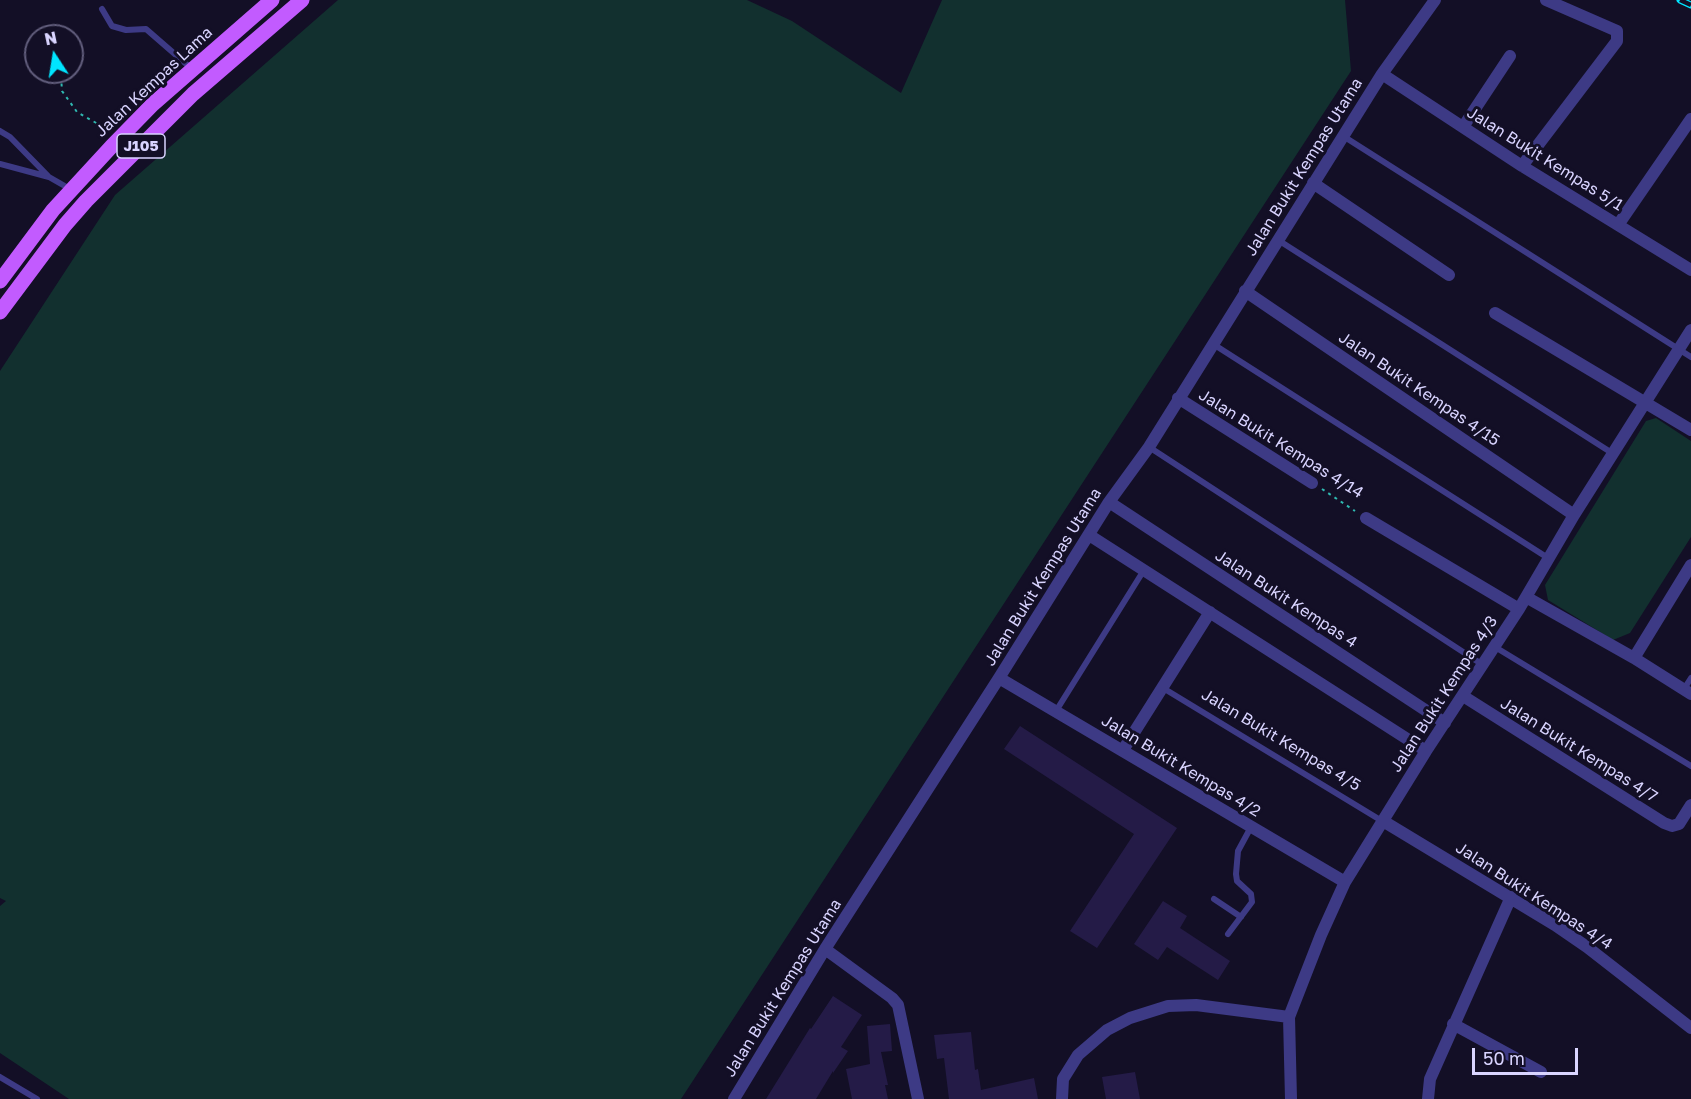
<!DOCTYPE html>
<html>
<head>
<meta charset="utf-8">
<style>
  body { margin:0 }
  #map { position:relative; width:1691px; height:1099px; overflow:hidden; background:#130f26; font-family:"Golos Text",sans-serif }
  canvas { display:block }
  .north { position:absolute; left:24px; top:24px; width:60px; height:60px; box-sizing:border-box; background:#130f26; border:2px solid #625e7d; border-radius:50%; rotate:348deg; font-size:16px; font-weight:700; line-height:24px; text-align:center; color:#d9d4ff }
  .north::after { content:''; display:block; margin:auto; width:21px; height:27px; background:#00e5ff; clip-path:polygon(50% 0,100% 100%,50% 72%,0 100%) }
  .scale { position:absolute; left:1472px; top:1048px; width:106px; height:27px; box-sizing:border-box; border:3px solid #d9d4ff; border-top:0; padding-left:8px; font-size:18px; line-height:21px; white-space:nowrap; color:#d9d4ff; -webkit-text-stroke:4px #130f26; paint-order:stroke }
</style>
</head>
<body>
<div id="map">
<canvas width="1691" height="1099"></canvas>
<div class="north">N</div>
<div class="scale">50 m</div>
</div>
<script>
const c = document.querySelector('canvas').getContext('2d');
c.lineJoin = 'round';
function fillPath(path, color) { c.fillStyle = color; c.fill(path, 'evenodd'); }
const poly = rows => new Path2D(rows.map(r => 'M' + r).join(''));
function stroke(path, color, width, dash) { c.strokeStyle = color; c.lineWidth = width; c.lineCap = dash ? 'butt' : 'round'; c.setLineDash(dash || []); c.stroke(path); }
function drawText(font, color, halo, rows, align = 'center') {
  c.font = font + ' "Golos Text",sans-serif'; c.lineWidth = 6; c.setLineDash([]); c.textBaseline = 'middle'; c.strokeStyle = halo; c.fillStyle = color; for (const [text, x, y, turn = 0] of rows) {
    c.save(); c.translate(x, y); c.rotate((+turn || 0) * Math.PI / 180); c.textAlign = isNaN(turn) ? turn : align; if (halo) c.strokeText(text, 0, 0); c.fillText(text, 0, 0); c.restore();
  }
}
const green = poly([
  [338,0,747,0,792,21,901,93,942,0,1345,0,1351,71,681,1099,69,1099,0,1053,0,906,6,901,0,898,0,371,115,195],
  [1656,418,1691,441,1691,537,1630,633,1613,640,1548,600,1545,585,1646,421]
]);
const building = poly([
  [1020,726,1177,828,1097,948,1070,931,1134,834,1004,749],
  [1163,901,1187,916,1180,928,1230,961,1218,980,1167,947,1158,960,1134,944],
  [833,996,862,1015,841,1047,848,1051,833,1073,833,1071,816,1099,766,1099,810,1028,811,1029],
  [890,1024,892,1051,881,1052,888,1085,885,1085,888,1099,852,1099,846,1069,870,1064,867,1026],
  [971,1032,975,1070,978,1069,981,1090,1034,1078,1038,1099,949,1099,944,1058,937,1059,934,1035],
  [1135,1072,1140,1099,1106,1099,1102,1077]
]);
const path = poly([
  [61,76,62,91,77,112,98,124,103,133],
  [1322,489,1355,511]
]);
const service = poly([
  [102,9,112,26,126,30,146,29,192,69],
  [0,131,10,137,48,176],
  [1343,136,1691,357],
  [0,164,49,177,70,189],
  [1278,240,1612,453],
  [1213,344,1548,558],
  [1149,447,1483,665],
  [1495,647,1691,766],
  [1163,688,1382,821],
  [1684,689,1691,678],
  [1056,711,1144,570],
  [1214,899,1241,917],
  [1228,934,1252,902,1251,894,1237,881,1236,874,1238,851,1251,827],
  [0,1077,37,1099]
]);
const minor = poly([
  [1382,74,1522,166,1691,270],
  [1463,127,1510,56],
  [1522,166,1617,41,1617,31,1546,0],
  [1313,183,1449,275],
  [1618,225,1691,119],
  [1245,291,1574,515],
  [1495,313,1691,430],
  [1178,398,1312,483],
  [1109,502,1445,723],
  [1366,518,1519,609],
  [1089,535,1426,751],
  [1526,597,1634,658,1691,694],
  [1634,658,1691,565],
  [999,678,1345,882],
  [1463,696,1664,823,1672,826,1679,824,1691,805],
  [1123,750,1210,612],
  [1383,821,1555,925,1587,947,1691,1028],
  [825,949,892,998,898,1005,918,1099],
  [1453,1024,1541,1072],
  [734,1099,825,949,999,678,1109,502,1149,447,1382,74,1435,0],
  [1062,1099,1063,1079,1078,1055,1107,1030,1130,1018,1168,1006,1196,1005,1289,1017],
  [1291,1099,1289,1017,1321,935,1345,882,1426,751,1519,609,1574,515,1691,330],
  [1428,1099,1430,1079,1511,897]
]);
const primary = poly([
  [0,281,53,210,111,147,153,104,272,0],
  [0,312,65,225,86,201,193,94,302,0]
]);
const rail = poly([
  [1680,0,1691,5]
]);
const shields = [
  [141,146,48]
];
const shieldNames = [
  ["J105",141,146]
];
const streetNames = [
  ["Jalan Kempas Lama",154,82,-43],
  ["Jalan Bukit Kempas 5/1",1545,159,32],
  ["Jalan Bukit Kempas Utama",1304,167,-58],
  ["Jalan Bukit Kempas 4/15",1419,389,34],
  ["Jalan Bukit Kempas 4/14",1281,444,32],
  ["Jalan Bukit Kempas Utama",1043,577,-58],
  ["Jalan Bukit Kempas 4",1286,599,33],
  ["Jalan Bukit Kempas 4/3",1444,694,-57],
  ["Jalan Bukit Kempas 4/5",1281,740,31],
  ["Jalan Bukit Kempas 4/7",1579,750,32],
  ["Jalan Bukit Kempas 4/2",1181,766,31],
  ["Jalan Bukit Kempas 4/4",1534,896,33],
  ["Jalan Bukit Kempas Utama",783,988,-58]
];
fillPath(green, '#12302f');
fillPath(building, '#241b47');
stroke(path, '#2fb8b0', 2, [3, 4.5]);
stroke(service, '#3d3a85', 6);
stroke(minor, '#3d3a85', 12);
stroke(primary, '#c25bff', 15);
stroke(rail, '#00e5ff', 7);
stroke(rail, '#130f26', 4.5, [14]);
for (const [x, y, w] of shields) { const box = new Path2D(); box.roundRect(x - w / 2, y - 12, w, 24, 4.5); c.fillStyle = '#130f26'; c.fill(box); stroke(box, '#d9d4ff', 1.5); }
drawText('bold 15px', '#d9d4ff', null, shieldNames);
drawText('16px', '#d9d4ff', '#130f26', streetNames);
</script>
</body>
</html>
